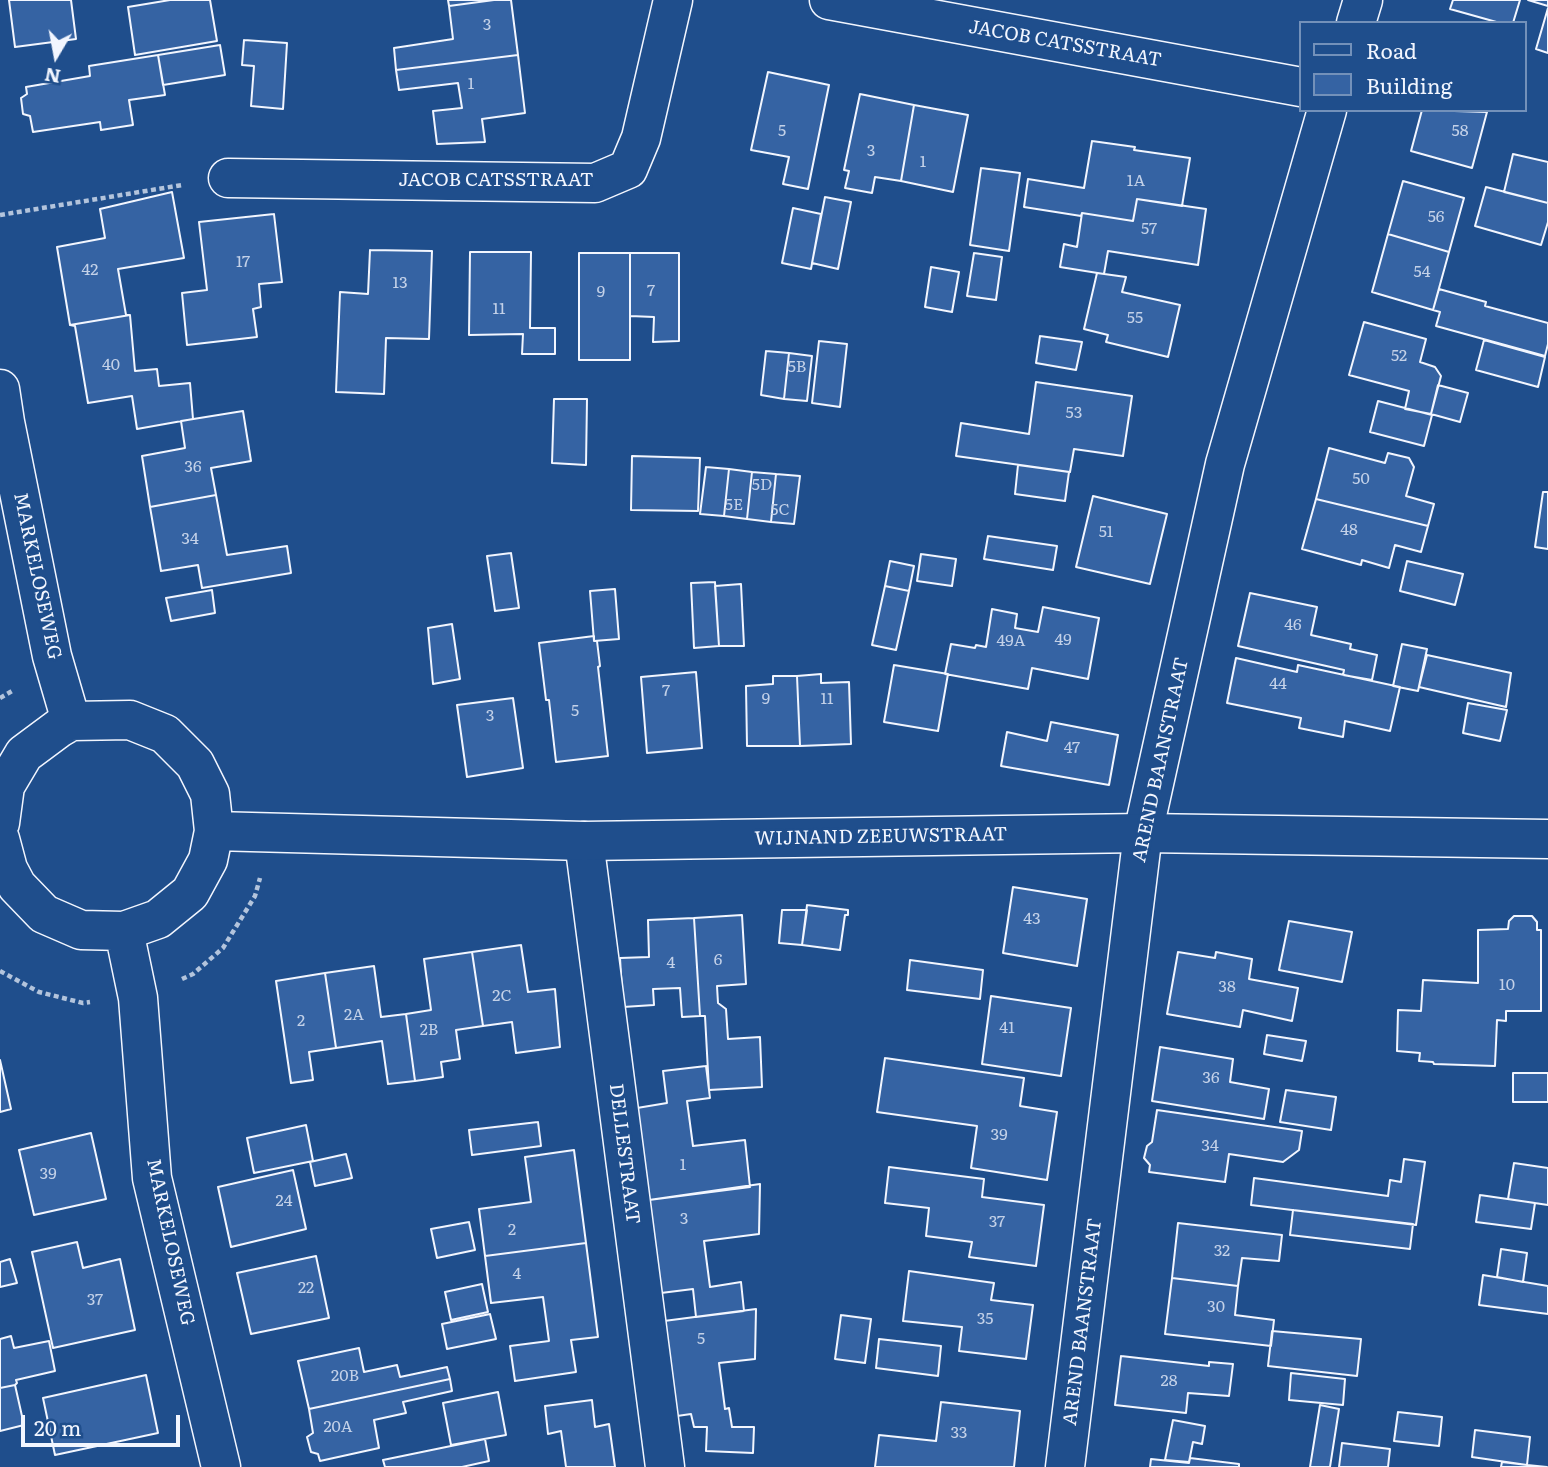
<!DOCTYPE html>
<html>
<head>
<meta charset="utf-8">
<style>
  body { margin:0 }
  #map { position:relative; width:1548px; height:1467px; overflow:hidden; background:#1f4e8c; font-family:Literata,serif }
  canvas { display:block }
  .legend { position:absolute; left:1299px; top:21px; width:228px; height:91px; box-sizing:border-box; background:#1f4e8c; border:2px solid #7391ba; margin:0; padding:9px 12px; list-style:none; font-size:21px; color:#f2f6ff }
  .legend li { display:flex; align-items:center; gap:14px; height:35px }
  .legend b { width:35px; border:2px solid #7391ba }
  .north { position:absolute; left:21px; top:21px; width:70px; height:70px; -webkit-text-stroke:5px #1f4e8c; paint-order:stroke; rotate:190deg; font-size:19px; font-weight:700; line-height:28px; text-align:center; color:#f2f6ff }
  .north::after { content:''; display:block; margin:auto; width:24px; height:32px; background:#f2f6ff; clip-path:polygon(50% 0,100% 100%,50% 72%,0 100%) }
  .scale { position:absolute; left:21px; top:1415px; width:159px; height:32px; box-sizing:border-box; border:4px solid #f2f6ff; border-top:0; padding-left:9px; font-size:21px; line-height:24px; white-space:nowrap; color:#f2f6ff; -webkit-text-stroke:5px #1f4e8c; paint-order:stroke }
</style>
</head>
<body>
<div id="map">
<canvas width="1548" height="1467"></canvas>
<ul class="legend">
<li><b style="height:9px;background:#1f4e8c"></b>Road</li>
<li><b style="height:19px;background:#3563a3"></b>Building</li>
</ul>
<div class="north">N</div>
<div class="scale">20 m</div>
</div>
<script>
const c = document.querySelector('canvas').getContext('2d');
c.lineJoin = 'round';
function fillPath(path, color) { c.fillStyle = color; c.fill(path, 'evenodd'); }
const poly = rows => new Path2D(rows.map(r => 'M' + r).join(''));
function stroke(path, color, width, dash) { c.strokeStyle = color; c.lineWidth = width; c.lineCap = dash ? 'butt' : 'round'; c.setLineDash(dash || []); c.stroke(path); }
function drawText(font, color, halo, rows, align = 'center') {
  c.font = font + ' Literata,serif'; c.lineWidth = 5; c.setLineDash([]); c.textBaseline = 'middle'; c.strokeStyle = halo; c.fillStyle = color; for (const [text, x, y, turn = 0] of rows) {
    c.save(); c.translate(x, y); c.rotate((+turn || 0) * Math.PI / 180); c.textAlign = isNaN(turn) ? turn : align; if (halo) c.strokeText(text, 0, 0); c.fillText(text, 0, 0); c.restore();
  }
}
const building = poly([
  [9,0,71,0,76,39,15,47,9,0],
  [170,0,210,0,217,41,135,55,128,7,170,0],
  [448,0,494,0,449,6,448,0],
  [494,0,511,0,518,55,396,70,394,48,453,39,449,6,494,0],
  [1453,0,1520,0,1513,23,1500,23,1450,9,1453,0],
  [1528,0,1548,0,1548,6,1528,0],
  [1548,8,1548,53,1536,49,1548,8],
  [244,40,287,43,283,109,251,106,254,66,242,65,244,40],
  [220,45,225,75,163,85,158,55,220,45],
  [158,55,165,95,129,100,133,125,101,130,100,122,33,132,30,116,23,114,21,98,27,94,26,87,90,76,89,66,158,55],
  [518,55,525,113,482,119,485,142,437,144,433,111,462,108,458,83,399,90,396,70,518,55],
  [768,72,829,85,808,189,783,184,789,157,751,150,768,72],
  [860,94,914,105,901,181,875,177,872,193,845,188,849,171,844,170,860,94],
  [914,105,968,115,953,192,901,181,914,105],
  [1422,110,1487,112,1472,168,1411,151,1422,110],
  [1092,141,1135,147,1134,150,1190,158,1182,206,1137,199,1133,221,1082,213,1081,216,1024,207,1028,179,1084,188,1092,141],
  [1513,154,1548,162,1548,203,1504,192,1513,154],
  [981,168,1020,173,1009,251,970,245,981,168],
  [1403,181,1464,198,1449,252,1388,234,1403,181],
  [1486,187,1548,203,1548,222,1541,245,1475,226,1486,187],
  [172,192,184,258,118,269,126,315,130,315,70,325,57,247,105,238,100,209,172,192],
  [825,197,851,202,838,269,812,263,825,197],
  [1137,199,1206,209,1198,265,1108,251,1104,274,1060,267,1064,244,1077,247,1082,213,1133,221,1137,199],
  [793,208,821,214,811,269,782,263,793,208],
  [274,214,282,282,259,284,261,307,253,309,257,337,187,345,182,293,207,290,199,222,274,214],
  [1388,234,1449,252,1433,310,1372,292,1388,234],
  [370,250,432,251,429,339,386,338,384,394,336,392,340,292,368,294,370,250],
  [470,252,531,252,530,328,555,328,555,354,522,354,523,334,469,335,470,252],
  [579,253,630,253,630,360,579,360,579,253],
  [630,253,679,253,679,341,653,342,654,317,630,316,630,253],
  [974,253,1002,257,996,300,967,296,974,253],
  [931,267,959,272,952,312,925,307,931,267],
  [1097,273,1126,277,1122,292,1180,305,1168,357,1106,342,1108,335,1084,329,1097,273],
  [1439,289,1486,302,1485,306,1548,323,1548,344,1545,356,1436,326,1440,312,1433,310,1439,289],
  [130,315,135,371,157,369,159,386,190,383,193,419,137,429,132,396,88,403,75,326,70,325,130,315],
  [1364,322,1426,339,1420,362,1435,367,1441,376,1431,414,1405,409,1409,391,1349,375,1364,322],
  [1040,336,1082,342,1076,370,1036,363,1040,336],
  [1484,340,1545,357,1538,387,1476,370,1484,340],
  [819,341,847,344,840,407,812,403,819,341],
  [766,351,789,353,784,399,761,395,766,351],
  [789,353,812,356,807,401,784,399,789,353],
  [1036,382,1132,396,1123,456,1074,449,1070,472,956,456,961,423,1029,434,1036,382],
  [1438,385,1468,393,1460,422,1431,414,1438,385],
  [554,399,587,399,586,465,552,463,554,399],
  [1378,401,1432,415,1424,446,1370,432,1378,401],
  [243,411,251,461,211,468,216,495,150,507,142,456,185,448,181,421,243,411],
  [1329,448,1385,463,1388,453,1409,458,1414,467,1406,496,1434,504,1428,526,1316,499,1329,448],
  [632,456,700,458,698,511,631,510,632,456],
  [1018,465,1069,472,1065,501,1015,494,1018,465],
  [706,467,729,469,724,516,700,514,706,467],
  [729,469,752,472,747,519,724,516,729,469],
  [752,472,776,474,771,522,747,519,752,472],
  [776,474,800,476,794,524,771,522,776,474],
  [1543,492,1548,492,1548,549,1535,547,1543,492],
  [216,495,227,555,287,546,291,573,202,588,198,565,161,571,150,507,216,495],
  [1093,496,1167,514,1150,584,1076,567,1093,496],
  [1316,499,1428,526,1421,552,1395,545,1389,568,1362,560,1361,565,1302,549,1316,499],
  [988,536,1057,546,1053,570,984,559,988,536],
  [511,553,519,608,495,611,487,556,511,553],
  [921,554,956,559,952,586,917,581,921,554],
  [890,561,914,566,909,591,885,586,890,561],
  [1407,561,1463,574,1455,605,1400,591,1407,561],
  [715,582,719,646,694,648,691,583,715,582],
  [741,584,744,646,719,646,715,586,741,584],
  [885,586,909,591,896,650,872,645,885,586],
  [615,589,619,639,594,641,590,591,615,589],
  [212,590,215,613,171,621,166,598,212,590],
  [1250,593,1317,607,1311,635,1351,644,1350,649,1377,655,1372,680,1343,675,1344,670,1238,646,1250,593],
  [1043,607,1099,618,1088,679,1032,668,1028,689,945,674,951,644,975,648,976,645,986,647,992,609,1017,614,1015,628,1038,632,1043,607],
  [452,624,460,679,433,684,428,628,452,624],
  [594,636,594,641,597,641,600,666,598,667,608,756,556,762,549,700,546,700,539,643,594,636],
  [1402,644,1427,649,1418,691,1393,686,1402,644],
  [1427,655,1511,673,1506,707,1419,687,1427,655],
  [1236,658,1297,672,1298,665,1400,687,1390,731,1345,721,1343,737,1299,728,1301,718,1227,703,1236,658],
  [894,665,948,674,938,731,884,722,894,665],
  [696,672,702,748,647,753,641,677,696,672],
  [821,674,821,683,849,682,851,744,800,746,797,676,821,674],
  [773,676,797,676,800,746,747,746,746,686,773,684,773,676],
  [513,698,523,768,467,777,457,705,513,698],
  [1468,703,1507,710,1500,741,1463,733,1468,703],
  [1051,722,1118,735,1109,785,1001,766,1007,732,1047,741,1051,722],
  [1013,887,1087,899,1077,966,1003,953,1013,887],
  [807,905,848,910,848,915,845,915,840,950,802,945,807,905],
  [782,910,807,910,802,945,779,943,782,910],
  [742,915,746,984,717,986,718,1003,726,1009,728,1039,760,1037,762,1087,709,1090,705,1016,700,1016,694,918,742,915],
  [1514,916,1532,916,1537,922,1537,930,1541,930,1541,1011,1506,1011,1506,1021,1497,1020,1495,1066,1434,1064,1433,1062,1419,1061,1420,1053,1397,1051,1398,1010,1421,1011,1423,980,1478,983,1478,930,1508,929,1509,921,1514,916],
  [694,918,700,1016,682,1017,680,988,653,989,654,1005,623,1007,620,958,649,957,648,920,694,918],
  [1289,921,1352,932,1342,982,1279,970,1289,921],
  [521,945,528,992,555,989,560,1047,516,1053,512,1022,483,1026,472,952,521,945],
  [472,952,483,1026,456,1030,460,1059,441,1062,443,1077,415,1081,406,1014,431,1010,424,959,472,952],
  [1178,952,1215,958,1216,952,1252,959,1249,979,1298,988,1292,1021,1243,1010,1240,1027,1167,1014,1178,952],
  [910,960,983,970,980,999,907,990,910,960],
  [374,966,381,1017,406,1014,415,1081,388,1084,382,1041,336,1048,325,973,374,966],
  [325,973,336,1048,309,1052,313,1080,291,1083,276,981,325,973],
  [991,996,1071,1008,1061,1076,982,1064,991,996],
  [1267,1035,1306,1041,1302,1061,1264,1054,1267,1035],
  [1160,1047,1233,1059,1230,1082,1269,1089,1264,1119,1152,1101,1160,1047],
  [885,1058,1024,1078,1020,1106,1057,1112,1047,1180,971,1168,977,1126,877,1112,885,1058],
  [0,1060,11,1109,0,1112,0,1060],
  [706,1066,710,1098,687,1101,693,1146,745,1140,750,1187,649,1200,637,1108,667,1103,663,1071,706,1066],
  [1513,1073,1548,1073,1548,1102,1513,1102,1513,1073],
  [1286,1090,1336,1097,1331,1130,1280,1122,1286,1090],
  [1157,1110,1302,1131,1299,1150,1283,1162,1229,1154,1225,1182,1149,1172,1150,1165,1144,1158,1147,1146,1152,1142,1157,1110],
  [538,1122,541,1146,472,1155,469,1130,538,1122],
  [306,1125,313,1161,254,1173,247,1138,306,1125],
  [91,1133,106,1199,34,1215,19,1150,91,1133],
  [574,1150,586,1243,485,1256,479,1209,531,1202,525,1157,574,1150],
  [346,1154,352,1178,315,1186,310,1162,346,1154],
  [1404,1159,1425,1162,1416,1225,1251,1205,1254,1178,1388,1196,1390,1180,1401,1182,1404,1159],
  [1514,1163,1548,1168,1548,1205,1508,1199,1514,1163],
  [889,1167,984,1179,982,1197,1044,1205,1036,1266,969,1257,972,1242,926,1236,929,1208,885,1203,889,1167],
  [293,1170,306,1229,231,1247,218,1187,293,1170],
  [760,1184,759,1234,704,1241,710,1287,741,1282,744,1311,696,1317,693,1289,661,1293,649,1200,760,1184],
  [1480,1195,1535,1203,1531,1229,1476,1222,1480,1195],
  [1293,1210,1413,1224,1410,1249,1290,1235,1293,1210],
  [469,1222,475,1250,437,1258,431,1229,469,1222],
  [1178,1223,1282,1235,1279,1261,1242,1258,1238,1286,1172,1278,1178,1223],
  [77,1242,83,1268,120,1259,135,1330,53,1348,32,1252,77,1242],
  [586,1243,598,1337,571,1340,576,1372,515,1381,510,1346,549,1341,543,1297,491,1303,485,1256,586,1243],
  [1501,1249,1527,1253,1523,1282,1497,1277,1501,1249],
  [316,1256,329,1318,251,1334,237,1273,316,1256],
  [10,1259,17,1283,0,1287,0,1262,10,1259],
  [909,1271,994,1283,991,1300,1033,1305,1026,1359,959,1351,962,1327,903,1321,909,1271],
  [1483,1275,1548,1286,1548,1314,1479,1305,1483,1275],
  [1172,1278,1238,1286,1235,1315,1274,1320,1271,1346,1165,1334,1172,1278],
  [482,1284,488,1312,451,1320,445,1292,482,1284],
  [756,1309,755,1359,719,1363,725,1409,729,1408,732,1427,754,1427,753,1453,706,1451,707,1427,694,1427,691,1414,677,1416,664,1321,756,1309],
  [490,1314,496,1339,447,1349,442,1324,490,1314],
  [841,1315,871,1319,865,1363,835,1359,841,1315],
  [1272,1331,1361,1339,1357,1376,1268,1366,1272,1331],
  [11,1336,14,1348,49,1341,55,1371,16,1380,17,1383,15,1385,0,1388,0,1339,11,1336],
  [879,1339,941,1346,938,1376,876,1368,879,1339],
  [359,1348,364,1372,397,1365,400,1377,447,1367,450,1379,309,1409,298,1361,359,1348],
  [1121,1356,1209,1366,1209,1362,1233,1364,1229,1396,1188,1393,1186,1413,1115,1405,1121,1356],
  [1291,1373,1345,1379,1343,1405,1289,1400,1291,1373],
  [146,1375,158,1433,55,1455,43,1398,146,1375],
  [450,1379,452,1391,403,1402,406,1413,374,1420,379,1448,320,1461,318,1454,311,1452,307,1437,313,1433,309,1409,450,1379],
  [15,1385,24,1425,0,1431,0,1388,15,1385],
  [498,1392,506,1435,451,1445,443,1403,498,1392],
  [592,1400,595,1427,609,1424,615,1467,566,1467,561,1431,548,1434,545,1406,592,1400],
  [941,1402,1020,1411,1014,1467,875,1467,879,1435,936,1441,941,1402],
  [1320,1405,1339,1409,1330,1467,1310,1467,1320,1405],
  [1398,1412,1442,1417,1439,1446,1394,1441,1398,1412],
  [1173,1420,1205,1426,1202,1444,1193,1442,1189,1462,1165,1460,1173,1420],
  [1475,1430,1530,1437,1527,1465,1472,1457,1475,1430],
  [485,1439,489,1461,462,1467,385,1467,383,1460,485,1439],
  [1342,1443,1390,1449,1388,1467,1339,1467,1342,1443],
  [1190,1458,1239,1464,1239,1467,1150,1467,1151,1459,1189,1463,1190,1458],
  [1502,1462,1527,1465,1547,1467,1501,1467,1502,1462]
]);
const path = poly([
  [0,215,182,185],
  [0,698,12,691],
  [0,971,39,992,83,1003,90,1002],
  [182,979,193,974,223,948,255,896,260,878]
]);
const street = poly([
  [829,0,1301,87],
  [1356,23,1363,0],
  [228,178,595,183,628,169,641,138,673,0],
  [584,841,665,1467],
  [1065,1467,1143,833,1225,464,1327,110]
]);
const secondary = poly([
  [0,389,5,422,52,656,71,721],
  [0,823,5,786,24,754,59,728,71,721,130,720,165,734,195,764,210,794,214,831,208,860,190,893,158,919,124,931,81,930,44,914,17,886,8,869,0,839],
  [214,831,584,841,1143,833,1548,839],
  [124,931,138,998,152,1178,221,1467]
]);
const numberNames = [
  ["3",487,25],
  ["1",471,84],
  ["5",782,131],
  ["58",1460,131],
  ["3",871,151],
  ["1",923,162],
  ["1A",1136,181],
  ["56",1436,217],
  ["57",1149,229],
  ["17",243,262],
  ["42",90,270],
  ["54",1422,272],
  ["13",400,283],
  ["7",651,291],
  ["9",601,292],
  ["11",499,309],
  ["55",1135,318],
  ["52",1399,356],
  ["40",111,365],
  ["5B",797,367],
  ["53",1074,413],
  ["36",193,467],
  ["50",1361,479],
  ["5D",762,485],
  ["5E",734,505],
  ["5C",780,510],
  ["48",1349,530],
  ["51",1106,532],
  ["34",190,539],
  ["46",1293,625],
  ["49",1063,640],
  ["49A",1011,641],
  ["44",1278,684],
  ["7",666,691],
  ["9",766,699],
  ["11",827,699],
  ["5",575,711],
  ["3",490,716],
  ["47",1072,748],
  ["43",1032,919],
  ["6",718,960],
  ["4",671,963],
  ["10",1507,985],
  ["38",1227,987],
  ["2C",502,996],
  ["2A",354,1015],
  ["2",301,1021],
  ["41",1007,1028],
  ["2B",429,1030],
  ["36",1211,1078],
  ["39",999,1135],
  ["34",1210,1146],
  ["1",683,1165],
  ["39",48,1174],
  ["24",284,1201],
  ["3",684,1219],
  ["37",997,1222],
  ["2",512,1230],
  ["32",1222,1251],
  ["4",517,1274],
  ["22",306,1288],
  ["37",95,1300],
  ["30",1216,1307],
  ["35",985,1319],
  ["5",701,1339],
  ["20B",345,1376],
  ["28",1169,1381],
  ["20A",338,1427],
  ["33",959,1433]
];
const streetNames = [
  ["JACOB CATSSTRAAT",1065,44,10],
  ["JACOB CATSSTRAAT",496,180],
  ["MARKELOSEWEG",37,576,78],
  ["AREND BAANSTRAAT",1161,760,-78],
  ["WIJNAND ZEEUWSTRAAT",881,837,-1],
  ["DELLESTRAAT",624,1154,83],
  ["MARKELOSEWEG",170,1242,78],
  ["AREND BAANSTRAAT",1083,1322,-83]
];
fillPath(building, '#3563a3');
stroke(building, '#f2f6ff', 2);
stroke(street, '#f2f6ff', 41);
stroke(secondary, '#f2f6ff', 41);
stroke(path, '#b3c4dc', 4.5, [5, 3.5]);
stroke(street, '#1f4e8c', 38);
stroke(secondary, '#1f4e8c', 38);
drawText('16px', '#c3d1e8', null, numberNames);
drawText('19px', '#f2f6ff', '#1f4e8c', streetNames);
</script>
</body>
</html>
